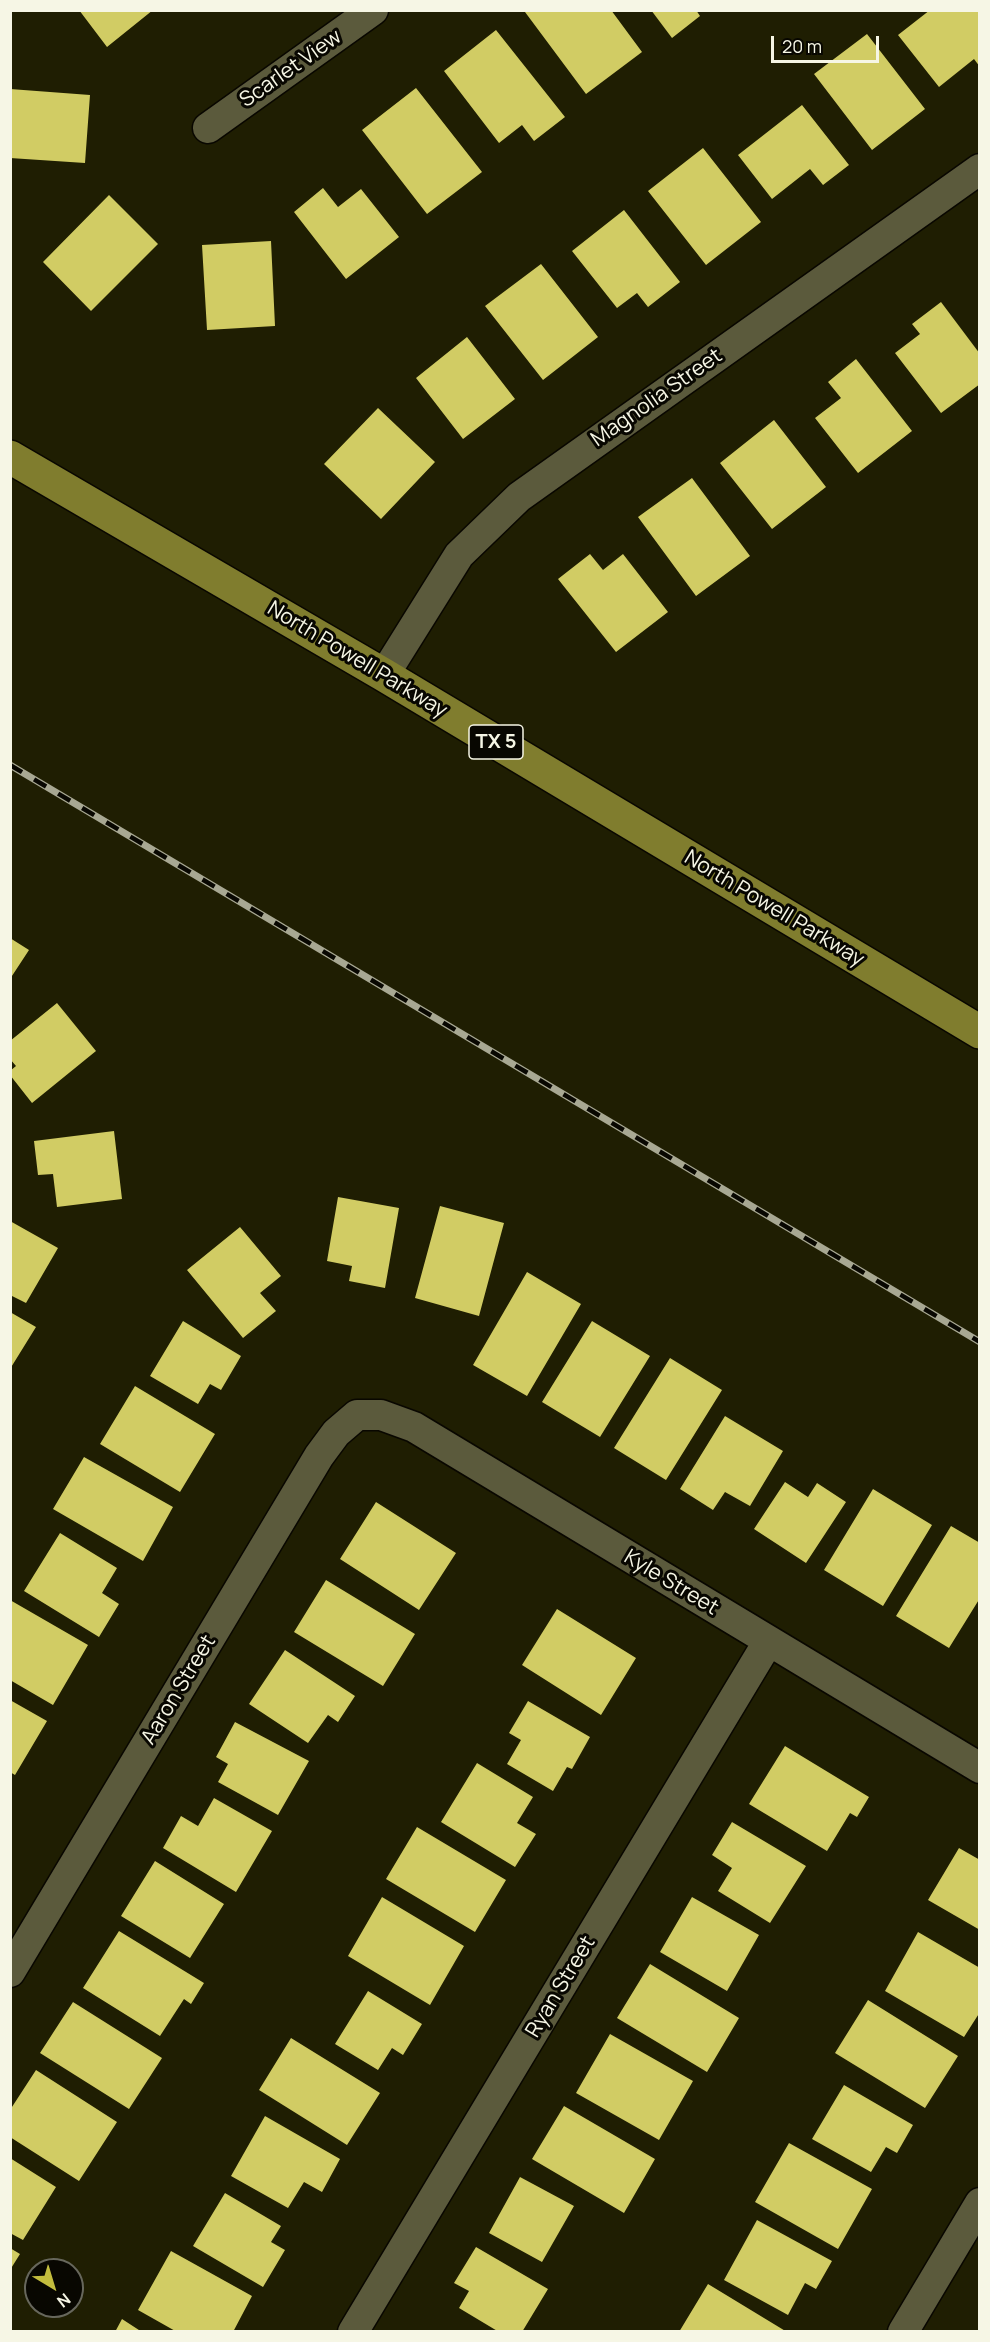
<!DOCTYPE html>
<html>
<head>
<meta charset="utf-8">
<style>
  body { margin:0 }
  #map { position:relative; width:990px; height:2342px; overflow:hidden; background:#1f1e02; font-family:Manrope,sans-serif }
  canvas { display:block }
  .frame { position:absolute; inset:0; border:12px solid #f6f6e5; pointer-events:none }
  .north { position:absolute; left:24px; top:2258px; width:60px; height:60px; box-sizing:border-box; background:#080701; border:2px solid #67675c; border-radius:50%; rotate:142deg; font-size:16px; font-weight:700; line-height:24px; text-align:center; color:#f6f6e5 }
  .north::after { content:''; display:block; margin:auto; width:21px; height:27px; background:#c3bd3e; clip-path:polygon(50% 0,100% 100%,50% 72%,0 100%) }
  .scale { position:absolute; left:771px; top:36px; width:108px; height:27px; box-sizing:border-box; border:3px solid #f6f6e5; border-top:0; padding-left:8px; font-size:18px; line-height:21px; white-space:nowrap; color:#f6f6e5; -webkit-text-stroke:4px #080701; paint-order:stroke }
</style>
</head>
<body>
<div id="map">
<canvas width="990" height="2342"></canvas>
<div class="frame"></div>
<div class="north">N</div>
<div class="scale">20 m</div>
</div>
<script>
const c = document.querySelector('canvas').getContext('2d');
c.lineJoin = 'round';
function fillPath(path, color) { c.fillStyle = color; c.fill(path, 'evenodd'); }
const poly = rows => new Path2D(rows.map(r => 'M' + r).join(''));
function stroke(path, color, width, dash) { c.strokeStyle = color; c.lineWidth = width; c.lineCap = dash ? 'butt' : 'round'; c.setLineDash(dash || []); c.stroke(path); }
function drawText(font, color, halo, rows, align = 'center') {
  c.font = font + ' Manrope,sans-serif'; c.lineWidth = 6; c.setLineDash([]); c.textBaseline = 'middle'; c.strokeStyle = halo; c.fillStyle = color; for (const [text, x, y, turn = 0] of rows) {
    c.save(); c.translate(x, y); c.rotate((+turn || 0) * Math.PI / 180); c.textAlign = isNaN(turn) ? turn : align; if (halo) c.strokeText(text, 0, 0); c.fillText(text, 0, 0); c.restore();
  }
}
const building = poly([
  [79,10,153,10,107,47],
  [527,10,611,10,642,52,586,94,525,12],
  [651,10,696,10,700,16,672,38],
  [930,10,980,10,980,67,974,59,939,87,898,35],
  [496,30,565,117,534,141,522,125,499,143,444,71],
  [867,34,925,109,872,150,814,74],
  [416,88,482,172,427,214,362,130],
  [10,89,90,95,85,163,10,158],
  [802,105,849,165,823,185,810,169,772,199,738,155],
  [703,148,761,222,706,265,648,191],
  [323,188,338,207,361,189,399,237,346,279,294,212],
  [109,195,158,244,91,311,43,262],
  [624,210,680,282,648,307,637,293,617,308,572,251],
  [271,241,275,326,207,330,202,245],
  [541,264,598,337,543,380,485,306],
  [941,302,980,354,980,384,941,413,895,353,920,334,912,324],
  [467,337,515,399,463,439,416,378],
  [856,359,912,431,858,473,815,418,841,398,828,382],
  [378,408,435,462,381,519,324,464],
  [774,420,826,487,772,529,720,463],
  [692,478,750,556,696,596,638,517],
  [590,554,603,570,623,554,668,612,616,652,558,579],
  [10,938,29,950,10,979],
  [57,1003,96,1051,32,1103,10,1075,10,1071,16,1066,10,1059,10,1041],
  [114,1131,122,1199,57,1207,53,1174,38,1175,34,1141],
  [338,1197,399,1208,385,1288,349,1281,352,1266,327,1261],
  [440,1206,504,1223,479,1316,415,1298],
  [10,1221,58,1248,26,1303,10,1295],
  [240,1227,281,1276,260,1293,276,1311,243,1338,187,1270],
  [527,1272,581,1304,527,1396,473,1365],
  [10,1312,36,1327,10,1369],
  [183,1321,241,1356,221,1390,210,1384,198,1404,150,1376],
  [592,1321,650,1356,600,1437,542,1402],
  [670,1358,722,1390,666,1480,614,1448],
  [135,1386,215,1434,180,1492,100,1444],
  [725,1416,783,1451,750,1506,725,1492,713,1510,680,1489],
  [84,1457,173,1507,143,1561,53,1509],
  [785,1482,808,1497,817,1483,846,1502,806,1563,754,1529],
  [873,1489,932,1525,883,1606,824,1570],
  [376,1502,456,1553,419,1610,340,1559],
  [951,1526,980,1543,980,1598,949,1648,896,1616],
  [60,1533,117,1568,102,1593,119,1604,99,1637,24,1591],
  [326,1580,415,1634,383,1686,294,1632],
  [10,1600,88,1645,53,1705,10,1680],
  [557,1609,636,1658,601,1715,522,1665],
  [285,1650,355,1696,338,1722,328,1715,308,1743,249,1704],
  [10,1700,47,1721,15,1775,10,1772],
  [528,1701,590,1737,572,1769,567,1767,553,1791,507,1764,521,1740,509,1733],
  [235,1722,309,1761,278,1815,218,1782,228,1764,216,1757],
  [785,1746,869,1797,857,1817,850,1813,827,1851,749,1804],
  [477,1763,533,1797,517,1823,536,1834,515,1867,441,1822],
  [214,1798,272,1831,236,1892,163,1848,181,1816,198,1826],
  [732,1822,806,1866,770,1923,718,1891,732,1868,712,1855],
  [417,1827,506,1880,475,1932,386,1879],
  [959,1848,980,1860,980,1930,928,1900],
  [155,1861,224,1904,190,1958,121,1916],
  [382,1897,464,1946,430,2005,348,1956],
  [692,1897,759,1935,727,1991,660,1952],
  [119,1931,204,1983,191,2004,184,1999,160,2036,83,1988],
  [918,1932,980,1968,980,2012,964,2037,885,1991],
  [650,1964,739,2018,707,2072,617,2018],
  [368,1991,422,2024,403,2055,392,2048,378,2070,335,2044],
  [868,2000,958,2056,925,2108,835,2053],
  [73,2002,162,2058,129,2109,40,2053],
  [610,2034,693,2081,659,2140,576,2093],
  [291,2038,380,2093,347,2145,259,2090],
  [36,2070,117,2122,79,2181,10,2137,10,2110],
  [844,2085,913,2125,897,2153,886,2147,871,2172,812,2139],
  [564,2106,655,2159,624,2213,532,2159],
  [265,2116,340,2159,322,2192,304,2182,288,2208,231,2176],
  [789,2143,872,2189,838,2249,755,2202],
  [10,2158,56,2187,23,2240,10,2233],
  [520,2177,574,2206,542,2262,489,2233],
  [225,2193,281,2226,271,2242,285,2250,263,2287,193,2246],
  [757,2220,832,2261,816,2289,805,2283,788,2315,724,2280],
  [476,2247,548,2289,522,2332,499,2332,459,2308,469,2291,454,2283],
  [10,2248,20,2254,10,2270],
  [171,2251,252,2296,233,2332,177,2332,138,2310],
  [708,2284,787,2332,679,2332],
  [122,2319,142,2332,115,2332]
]);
const minor = poly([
  [208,128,373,10],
  [384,675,459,555,519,497,980,169],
  [10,1972,319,1456,336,1433,357,1415,381,1415,414,1427,980,1768],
  [353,2332,768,1642],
  [903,2332,980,2203]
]);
const primary = poly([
  [10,457,384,675,980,1032]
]);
const rail = poly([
  [10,765,980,1342]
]);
const shields = [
  [496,742,54]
];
const shieldNames = [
  ["TX 5",496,742]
];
const streetNames = [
  ["Scarlet View",291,69,-35],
  ["Magnolia Street",657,398,-35],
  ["North Powell Parkway",357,660,31],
  ["North Powell Parkway",774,909,31],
  ["Kyle Street",671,1583,31],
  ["Aaron Street",179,1690,-59],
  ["Ryan Street",561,1987,-59]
];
fillPath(building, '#d1cc64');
stroke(minor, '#090700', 33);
stroke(primary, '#090700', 36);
stroke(minor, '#5b5a3c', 30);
stroke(primary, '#807d2e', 33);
stroke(rail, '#a8a893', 7);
stroke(rail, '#080701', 4.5, [14]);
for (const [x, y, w] of shields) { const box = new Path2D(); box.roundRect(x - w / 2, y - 17, w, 34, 4.5); c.fillStyle = '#080701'; c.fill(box); stroke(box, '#f6f6e5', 1.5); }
drawText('bold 20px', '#f6f6e5', null, shieldNames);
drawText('21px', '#f6f6e5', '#080701', streetNames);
</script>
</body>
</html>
